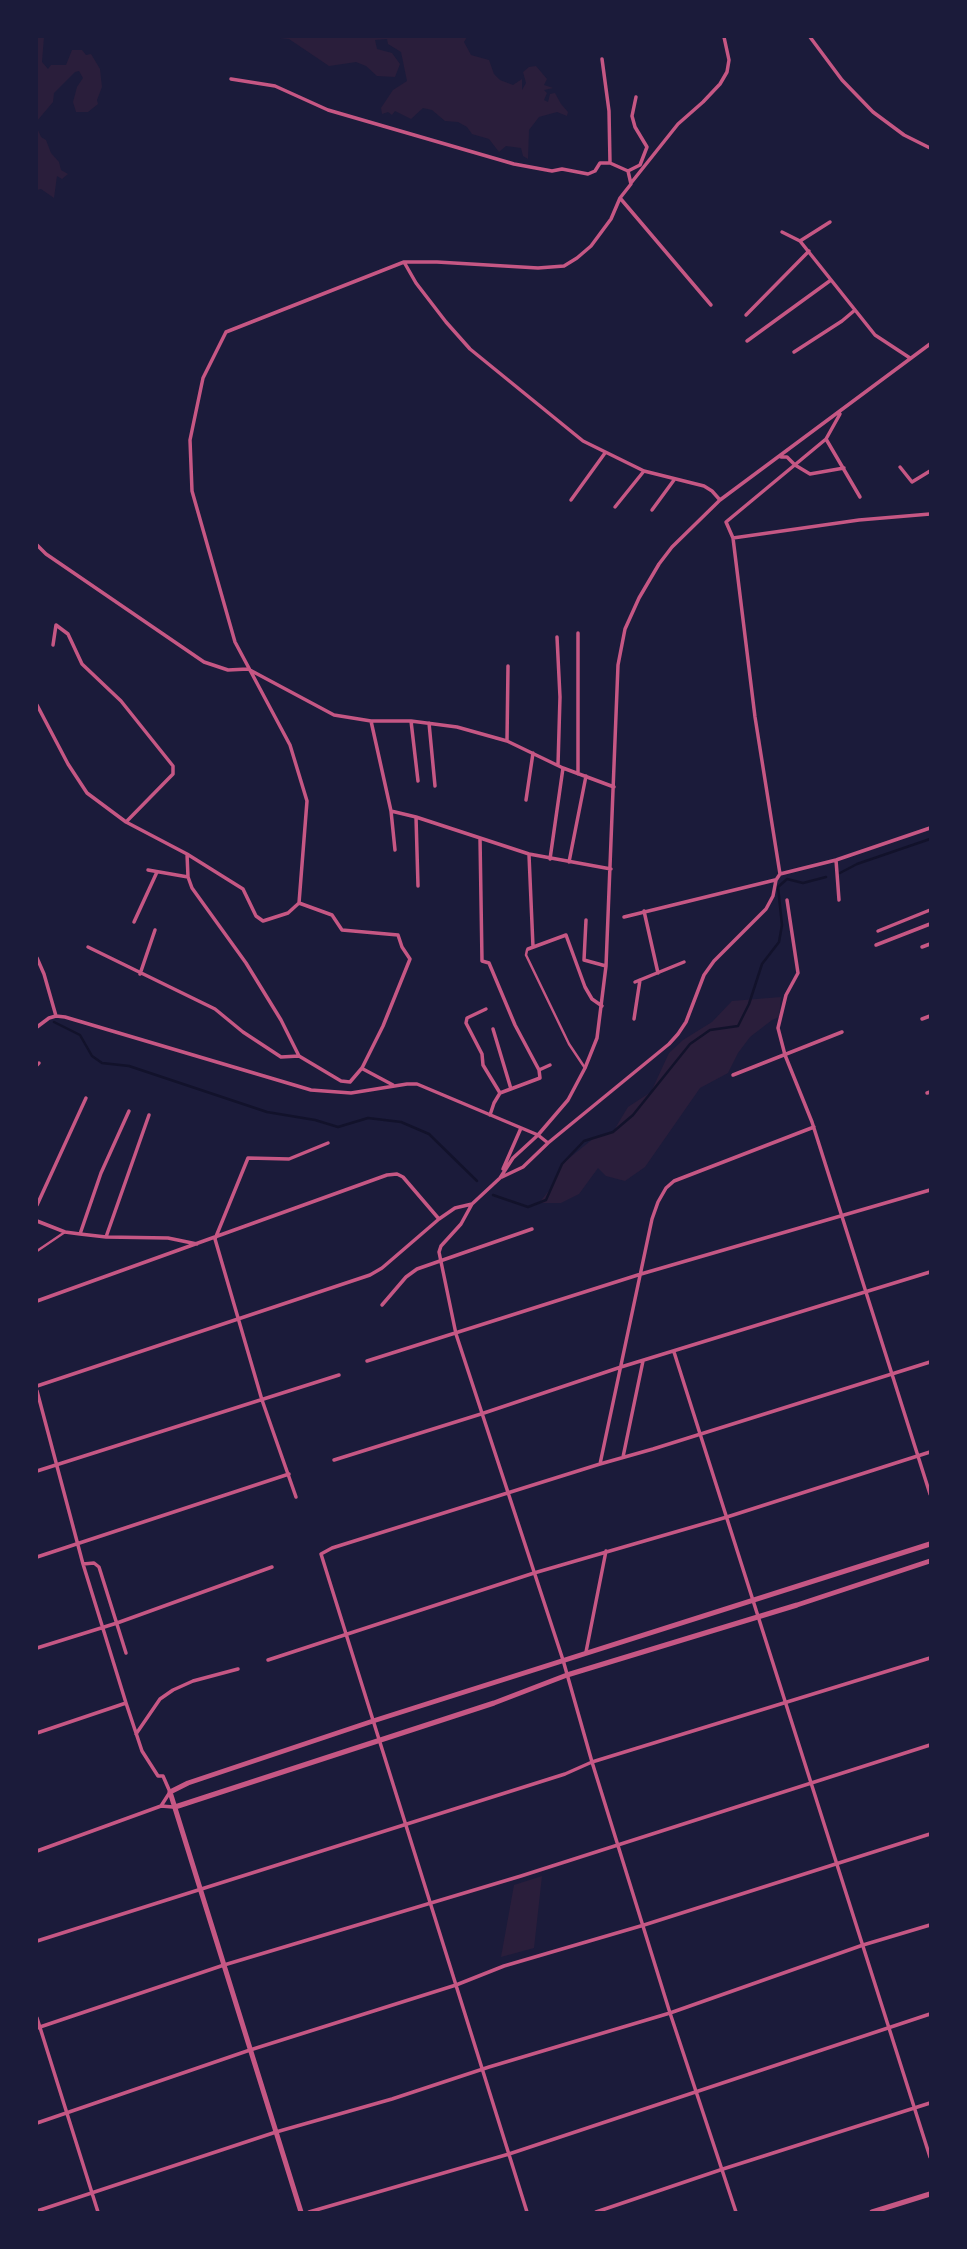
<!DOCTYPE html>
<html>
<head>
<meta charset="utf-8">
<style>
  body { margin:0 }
  #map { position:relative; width:967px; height:2249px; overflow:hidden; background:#1b1b3a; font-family:Barlow,sans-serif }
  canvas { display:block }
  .frame { position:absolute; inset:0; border:38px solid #1b1b3a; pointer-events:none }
</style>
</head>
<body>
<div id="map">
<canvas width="967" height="2249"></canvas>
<div class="frame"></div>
</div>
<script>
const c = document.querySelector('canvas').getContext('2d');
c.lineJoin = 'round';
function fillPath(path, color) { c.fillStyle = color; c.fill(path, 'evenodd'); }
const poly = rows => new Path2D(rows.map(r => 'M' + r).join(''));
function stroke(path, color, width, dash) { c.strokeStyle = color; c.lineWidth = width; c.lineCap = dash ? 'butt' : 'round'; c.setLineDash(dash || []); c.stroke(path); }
const green = poly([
  [37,37,44,37,42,62,48,69,51,65,66,65,72,50,82,50,86,55,91,54,100,69,102,87,97,100,98,104,88,112,76,112,73,102,77,87,83,78,79,71,75,72,54,93,53,102,37,121],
  [271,37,467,37,464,42,471,55,489,60,494,74,500,80,513,85,522,79,522,90,526,83,523,72,529,67,536,66,547,79,544,85,553,88,544,90,547,93,544,100,548,102,550,94,555,93,561,104,568,112,567,116,557,112,539,117,529,130,528,159,523,156,521,148,506,146,499,152,489,139,472,134,467,127,458,122,445,121,432,110,423,108,411,119,395,111,392,115,388,112,382,114,381,108,393,90,407,81,401,52,388,44,387,39,375,40,377,49,392,53,400,64,395,77,377,76,366,66,356,62,329,66,289,39],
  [37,128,41,137,46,140,51,153,59,162,61,170,68,174,62,179,57,176,54,198,41,189,37,190],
  [781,997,779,1017,772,1020,750,1037,738,1053,728,1073,700,1088,645,1167,625,1181,606,1176,598,1168,579,1194,561,1203,539,1203,551,1188,562,1164,594,1138,613,1132,628,1107,651,1092,669,1053,683,1040,712,1022,732,1001],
  [542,1876,534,1948,501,1957,514,1885]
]);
const stream = poly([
  [840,873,857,864,930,839],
  [54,1022,80,1035,92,1056,102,1063,129,1066,267,1112,315,1120,338,1127,368,1118,401,1122,429,1134,477,1181],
  [493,1195,528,1207,546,1200,562,1164,584,1141,613,1132,633,1115,690,1044,710,1030,738,1026,749,1004,762,964,779,942,782,925,778,887,787,879,803,883,826,877]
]);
const pedestrian = poly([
  [527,950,526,955,569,1044,585,1068],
  [37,1251,65,1232]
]);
const minor = poly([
  [810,37,842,80,873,112,904,135,930,148],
  [602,59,609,111,610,163],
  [231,79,275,86,328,110,514,164,552,171,562,169,588,174,595,171,600,163,610,163,628,171],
  [628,171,640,165,647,147,635,127,632,116,636,97],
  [631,183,678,124,703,102,720,84,727,72,729,60,724,37],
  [620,198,711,305],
  [782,232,800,241,875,335,910,358],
  [800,241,830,222],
  [404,262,416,283,446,322,470,349,583,441,644,471,704,486,712,491,720,500],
  [746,315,809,251],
  [747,341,831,280],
  [794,352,842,321,855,310],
  [826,439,860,497],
  [781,457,787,457,795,465,810,474,844,468],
  [900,467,912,482,930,471],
  [571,500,605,453],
  [615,507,644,471],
  [652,510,674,480],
  [733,538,859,520,930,514],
  [37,545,46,554,204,662,228,670,248,669,334,715,371,721,411,721,457,727,507,741,563,768,614,787],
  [557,637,560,697,558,765],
  [53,645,56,625,68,634,82,664,121,701,173,766,173,774,126,822,187,854,243,889,256,916,263,921,288,913,299,903,307,801,290,745,235,642,192,491,190,440,203,378,226,332,404,262,437,262,538,268,564,266,577,258,591,246,611,219,620,198,631,184,628,171],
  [37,705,68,764,87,793,126,822],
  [371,721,391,811,395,850],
  [411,721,418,781],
  [429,723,435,786],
  [507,741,508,666],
  [578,774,578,633],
  [526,800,533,753],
  [391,811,416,817,529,854,611,869],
  [416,817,418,886],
  [480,838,482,961,489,963,515,1025,539,1070,540,1078,500,1093,494,1103,490,1115],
  [187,854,188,877,192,888,246,963,281,1020,299,1056,341,1081,350,1082,362,1068,383,1026,410,959,402,947,398,935,342,930,332,915,299,903],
  [529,855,533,947],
  [550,859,563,768],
  [836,860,839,900],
  [569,862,586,776],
  [148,870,188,877],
  [780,874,755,717,733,538,726,522,826,439,840,414],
  [787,900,798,973,786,995,778,1028,785,1055,812,1122,930,1494],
  [644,911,658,973],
  [624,917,775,880],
  [586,920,584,960,606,966],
  [134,922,157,872],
  [878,931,930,910],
  [876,945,930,924],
  [88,947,215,1009,243,1032,281,1057,299,1056],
  [922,947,930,944],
  [528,949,566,935,585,987,592,999,602,1006],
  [37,958,44,974,56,1016],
  [140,974,155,930],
  [635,982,684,962],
  [486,1009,467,1018,466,1023,482,1054,483,1065,500,1093],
  [634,1019,640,980],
  [922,1019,930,1016],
  [37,1027,49,1018,56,1016,65,1017,311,1090,351,1093,407,1084,417,1084,538,1135,548,1143],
  [493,1029,511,1089],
  [37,1065,39,1063],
  [363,1069,393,1085],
  [539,1070,550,1065],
  [733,1075,842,1032],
  [927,1093,930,1092],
  [503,1169,521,1128],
  [502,1177,523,1167,548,1143,669,1044,678,1034,686,1022,704,975,714,961,766,909,773,896,776,880,780,874,836,860,930,828],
  [37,1205,86,1098],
  [37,1221,65,1232,80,1234,106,1237,168,1238,197,1244],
  [80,1234,101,1173,129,1111],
  [106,1237,149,1115],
  [37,1301,387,1175,397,1174,403,1177,439,1219],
  [382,1305,406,1277,417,1269,532,1229],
  [674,1352,930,2157],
  [367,1361,641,1274,930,1190],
  [37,1386,370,1275,382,1268,439,1219,455,1208,472,1204],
  [37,1391,83,1564,126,1703,142,1751,158,1776,163,1776,170,1792,161,1806],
  [623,1457,643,1361],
  [334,1460,481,1414,621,1367,930,1272],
  [600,1464,652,1219,658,1202,666,1188,674,1181,814,1127],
  [37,1471,339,1375],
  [296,1497,262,1400,215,1239,248,1158,289,1159,328,1143],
  [37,1557,289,1474],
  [83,1564,94,1563,99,1567,126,1653],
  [37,1648,117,1623,272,1567],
  [586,1652,606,1551],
  [268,1660,534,1573,727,1517,930,1452],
  [37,1733,126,1703],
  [136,1734,160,1699,173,1690,193,1681,238,1669],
  [37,1851,161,1806,173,1807],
  [37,1941,565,1774,592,1762,930,1658],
  [37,2018,98,2212],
  [37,2028,224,1965,521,1876,930,1745],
  [37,2123,250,2050,456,1985,504,1966,644,1925,930,1834],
  [37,2211,276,2132,392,2099,489,2067,670,2013,863,1945,930,1925],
  [309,2212,509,2154,930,2014],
  [527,2212,321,1554,332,1548,600,1464,653,1449,930,1362],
  [596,2212,723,2169,930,2103],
  [736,2212,670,2013,592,1762,563,1660,456,1334,439,1252,441,1246,461,1224,472,1204,500,1178,513,1158,538,1135,568,1100,585,1068,597,1038,606,966,618,665,625,629,639,598,659,564,672,547,720,500,930,344]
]);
const tertiary = poly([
  [175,1807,494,1703,567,1675,797,1605,930,1561],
  [301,2212,170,1792,188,1783,373,1721,930,1544],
  [872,2212,930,2194]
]);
fillPath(green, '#2a1e3b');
stroke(stream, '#12122b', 2.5);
stroke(pedestrian, '#c65784', 2.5);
stroke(minor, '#c65784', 3.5);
stroke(tertiary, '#c65784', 5);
</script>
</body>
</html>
